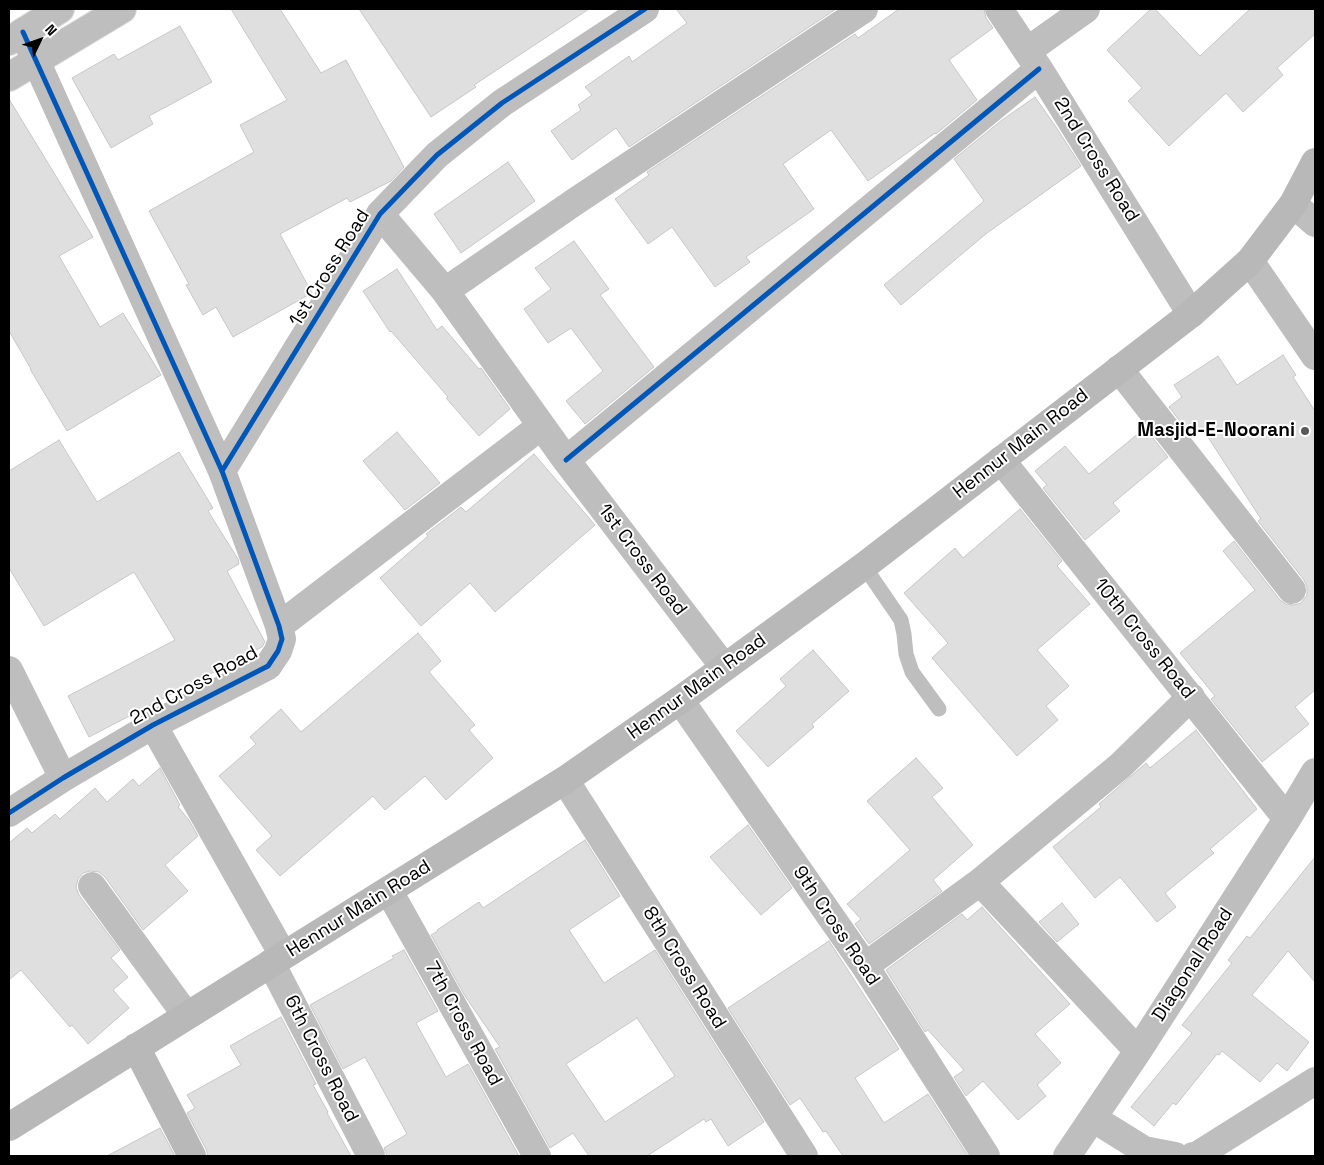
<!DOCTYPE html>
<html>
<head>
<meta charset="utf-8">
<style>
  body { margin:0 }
  #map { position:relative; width:1324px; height:1165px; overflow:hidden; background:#fff; font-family:"Space Grotesk",sans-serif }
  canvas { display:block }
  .frame { position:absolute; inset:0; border:10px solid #000; pointer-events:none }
  .north { position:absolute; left:15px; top:15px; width:50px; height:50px; -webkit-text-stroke:4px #fff; paint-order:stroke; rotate:48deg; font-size:14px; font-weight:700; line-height:20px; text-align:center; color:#000 }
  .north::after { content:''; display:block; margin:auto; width:18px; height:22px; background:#000; clip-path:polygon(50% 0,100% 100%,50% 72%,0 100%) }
</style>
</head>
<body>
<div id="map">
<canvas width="1324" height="1165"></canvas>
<div class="frame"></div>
<div class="north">N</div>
</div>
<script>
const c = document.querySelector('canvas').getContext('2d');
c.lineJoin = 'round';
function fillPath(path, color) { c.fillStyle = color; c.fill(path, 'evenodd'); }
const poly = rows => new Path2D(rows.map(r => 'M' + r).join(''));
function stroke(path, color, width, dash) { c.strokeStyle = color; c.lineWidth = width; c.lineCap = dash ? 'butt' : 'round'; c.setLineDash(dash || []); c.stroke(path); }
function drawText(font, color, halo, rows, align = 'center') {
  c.font = font + ' "Space Grotesk",sans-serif'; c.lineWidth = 4; c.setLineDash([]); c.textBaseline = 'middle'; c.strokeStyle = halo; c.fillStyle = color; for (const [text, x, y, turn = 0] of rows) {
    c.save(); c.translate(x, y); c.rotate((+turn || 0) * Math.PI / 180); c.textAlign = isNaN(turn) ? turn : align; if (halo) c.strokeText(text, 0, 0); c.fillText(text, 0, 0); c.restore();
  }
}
const building = poly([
  [231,9,280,9,321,73,346,60,404,167,391,181,350,202,347,198,280,234,312,293,233,337,216,307,203,315,186,285,189,284,149,211,254,152,240,125,287,100,231,9],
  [359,9,589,9,474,85,476,87,431,117,359,9],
  [676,9,836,9,629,147,616,128,572,160,551,131,581,110,578,105,592,95,585,87,629,56,632,62,687,23,676,9],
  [899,9,984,9,986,18,993,28,949,60,977,100,936,134,935,133,868,181,831,130,783,164,814,209,746,257,750,262,715,287,672,227,648,244,615,199,649,175,647,172,855,34,858,38,899,9],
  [1151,9,1155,9,1200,56,1250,9,1315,9,1315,34,1277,68,1283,75,1243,112,1226,93,1169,146,1128,101,1142,88,1107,50,1151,9],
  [180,26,212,82,149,116,153,124,111,148,72,78,114,54,118,60,180,26],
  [1035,97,1056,127,1081,166,987,233,901,305,884,285,984,201,954,159,1002,120,1035,97],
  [9,99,93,237,59,256,100,327,123,313,161,375,67,431,30,369,31,369,9,331,9,99],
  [508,162,535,201,461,253,434,214,508,162],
  [574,241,609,289,600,295,654,367,585,424,566,401,603,371,571,328,548,343,524,309,551,289,535,268,574,241],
  [397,269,437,330,442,326,479,369,481,368,510,409,479,436,446,398,448,397,391,331,390,332,363,291,397,269],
  [1283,355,1296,375,1293,377,1315,411,1315,690,1295,707,1309,724,1262,762,1211,699,1215,696,1180,653,1255,590,1223,551,1234,541,1280,600,1286,604,1294,605,1301,603,1307,595,1307,587,1304,580,1258,521,1261,519,1202,428,1192,437,1169,407,1182,397,1174,385,1218,356,1237,385,1283,355],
  [1145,428,1168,457,1113,503,1120,511,1085,540,1043,488,1047,485,1035,471,1065,446,1089,474,1145,428],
  [397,432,440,483,405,510,363,461,397,432],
  [59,440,97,502,179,452,213,508,208,511,238,559,239,564,227,571,265,642,262,647,89,737,68,696,175,640,134,572,44,626,9,568,9,471,59,440],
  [534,454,595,525,495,612,470,583,421,626,380,578,428,536,426,534,461,507,466,512,534,454],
  [1020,509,1062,561,1057,566,1090,604,1037,650,1069,686,1046,706,1058,720,1017,756,932,658,948,643,904,593,955,548,963,558,1020,509],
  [418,633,441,661,429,672,475,725,469,730,493,758,446,800,425,776,385,810,373,796,280,876,256,850,272,836,219,776,256,744,250,737,281,709,301,732,418,633],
  [813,650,849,691,812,724,814,727,768,767,736,731,786,686,780,679,813,650],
  [1196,730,1257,809,1210,849,1214,853,1165,893,1176,907,1157,922,1120,877,1095,898,1053,847,1101,807,1099,804,1146,763,1150,768,1196,730],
  [916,758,943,788,932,797,973,845,933,880,942,891,869,944,855,924,861,919,847,904,910,850,867,801,916,758],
  [160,768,180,805,178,807,189,820,198,836,165,865,188,891,143,930,105,877,99,872,90,871,83,873,78,879,76,887,79,895,120,950,111,958,128,977,113,990,129,1008,88,1044,72,1025,70,1027,21,970,9,980,9,843,27,828,32,833,55,814,60,819,95,788,107,802,133,779,139,786,160,768],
  [748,825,792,888,761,915,710,857,748,825],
  [585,840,620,896,569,930,604,983,655,950,764,1122,728,1146,711,1119,706,1122,704,1119,647,1156,589,1156,573,1133,550,1148,495,1049,500,1047,465,996,431,935,438,931,437,930,479,902,483,908,585,840],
  [637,1018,675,1076,605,1122,566,1064,637,1018],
  [1315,857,1315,982,1288,951,1252,995,1309,1042,1287,1071,1277,1063,1260,1082,1222,1051,1219,1055,1217,1054,1176,1105,1173,1103,1154,1126,1131,1107,1192,1033,1182,1025,1232,963,1228,960,1247,936,1250,938,1315,857],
  [1062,903,1079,924,1057,942,1039,922,1062,903],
  [982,907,1070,1004,1035,1034,1061,1063,1037,1085,1046,1096,1018,1120,983,1081,966,1096,954,1077,964,1070,928,1030,925,1032,886,970,962,914,967,920,982,907],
  [829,941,899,1049,855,1078,884,1123,928,1094,968,1156,843,1156,826,1131,823,1132,800,1098,790,1105,728,1008,829,941],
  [404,950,438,1011,416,1023,446,1077,468,1064,519,1156,387,1156,384,1148,407,1134,365,1057,343,1069,310,1005,394,958,392,956,404,950],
  [281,1017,316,1084,313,1085,328,1112,327,1113,351,1156,208,1156,206,1149,187,1113,195,1108,187,1095,241,1065,230,1046,281,1017],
  [160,1128,175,1156,107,1156,160,1128]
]);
const lane = poly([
  [864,566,901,620,904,634,906,654,912,672,939,709]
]);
const street = poly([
  [999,9,1039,69,1191,314],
  [1027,51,1086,9],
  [1293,204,1315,223],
  [380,214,445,291,566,460,724,667],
  [1250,261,1315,356],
  [445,291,576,201,864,9],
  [1119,369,1292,590],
  [566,460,1039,69],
  [1001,460,1287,819],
  [222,471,380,214,437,155,502,103,645,9],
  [279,626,541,426],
  [9,670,63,778],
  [680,700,865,966,986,1156],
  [153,725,283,955],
  [565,780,804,1156],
  [9,813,63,778,153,725,268,666,278,651,282,639,279,626,222,471,23,32],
  [980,882,1138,1051],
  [92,886,186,1015],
  [389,891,537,1156],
  [271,963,371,1156],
  [865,966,980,882,1120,766,1191,697],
  [1094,1119,1144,1150,1175,1156],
  [1067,1156,1138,1051,1287,819,1315,772],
  [1193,1156,1196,1156,1315,1081]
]);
const secondary = poly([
  [136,1047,192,1156],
  [9,1127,565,780,680,700,864,566,1191,314,1250,261,1293,204,1315,162]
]);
const primary = poly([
  [9,41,60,9],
  [9,77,122,9]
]);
const cycleway = poly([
  [566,460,1039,69],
  [222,471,380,214,437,155,502,103,645,9],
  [9,813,63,778,153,725,268,666,278,651,282,639,279,626,222,471,23,32]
]);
const markers = [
  [1305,431,5,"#595959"]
];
const streetNames = [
  ["2nd Cross Road",1096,160,58],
  ["1st Cross Road",330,268,-58],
  ["Hennur Main Road",1021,444,-38],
  ["1st Cross Road",642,560,53],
  ["10th Cross Road",1144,639,51],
  ["2nd Cross Road",194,686,-29],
  ["Hennur Main Road",697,687,-36],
  ["Hennur Main Road",359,909,-32],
  ["9th Cross Road",836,926,56],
  ["Diagonal Road",1193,965,-57],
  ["8th Cross Road",684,968,58],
  ["7th Cross Road",463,1024,61],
  ["6th Cross Road",321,1059,63]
];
const poiNames = [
  ["Masjid-E-Noorani",1295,431]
];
fillPath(building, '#dfdfdf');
stroke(building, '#c7c7c7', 1);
stroke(primary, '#dbdbdb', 30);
stroke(lane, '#bebebe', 15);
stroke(street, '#bebebe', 28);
stroke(secondary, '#b8b8b8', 28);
stroke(primary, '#bebebe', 28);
stroke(cycleway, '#0057b8', 5);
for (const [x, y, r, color] of markers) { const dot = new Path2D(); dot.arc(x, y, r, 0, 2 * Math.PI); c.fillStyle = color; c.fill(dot); stroke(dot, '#fff', 2); }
drawText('19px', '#000', '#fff', streetNames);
drawText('bold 19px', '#000', '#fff', poiNames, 'right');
</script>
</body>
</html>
